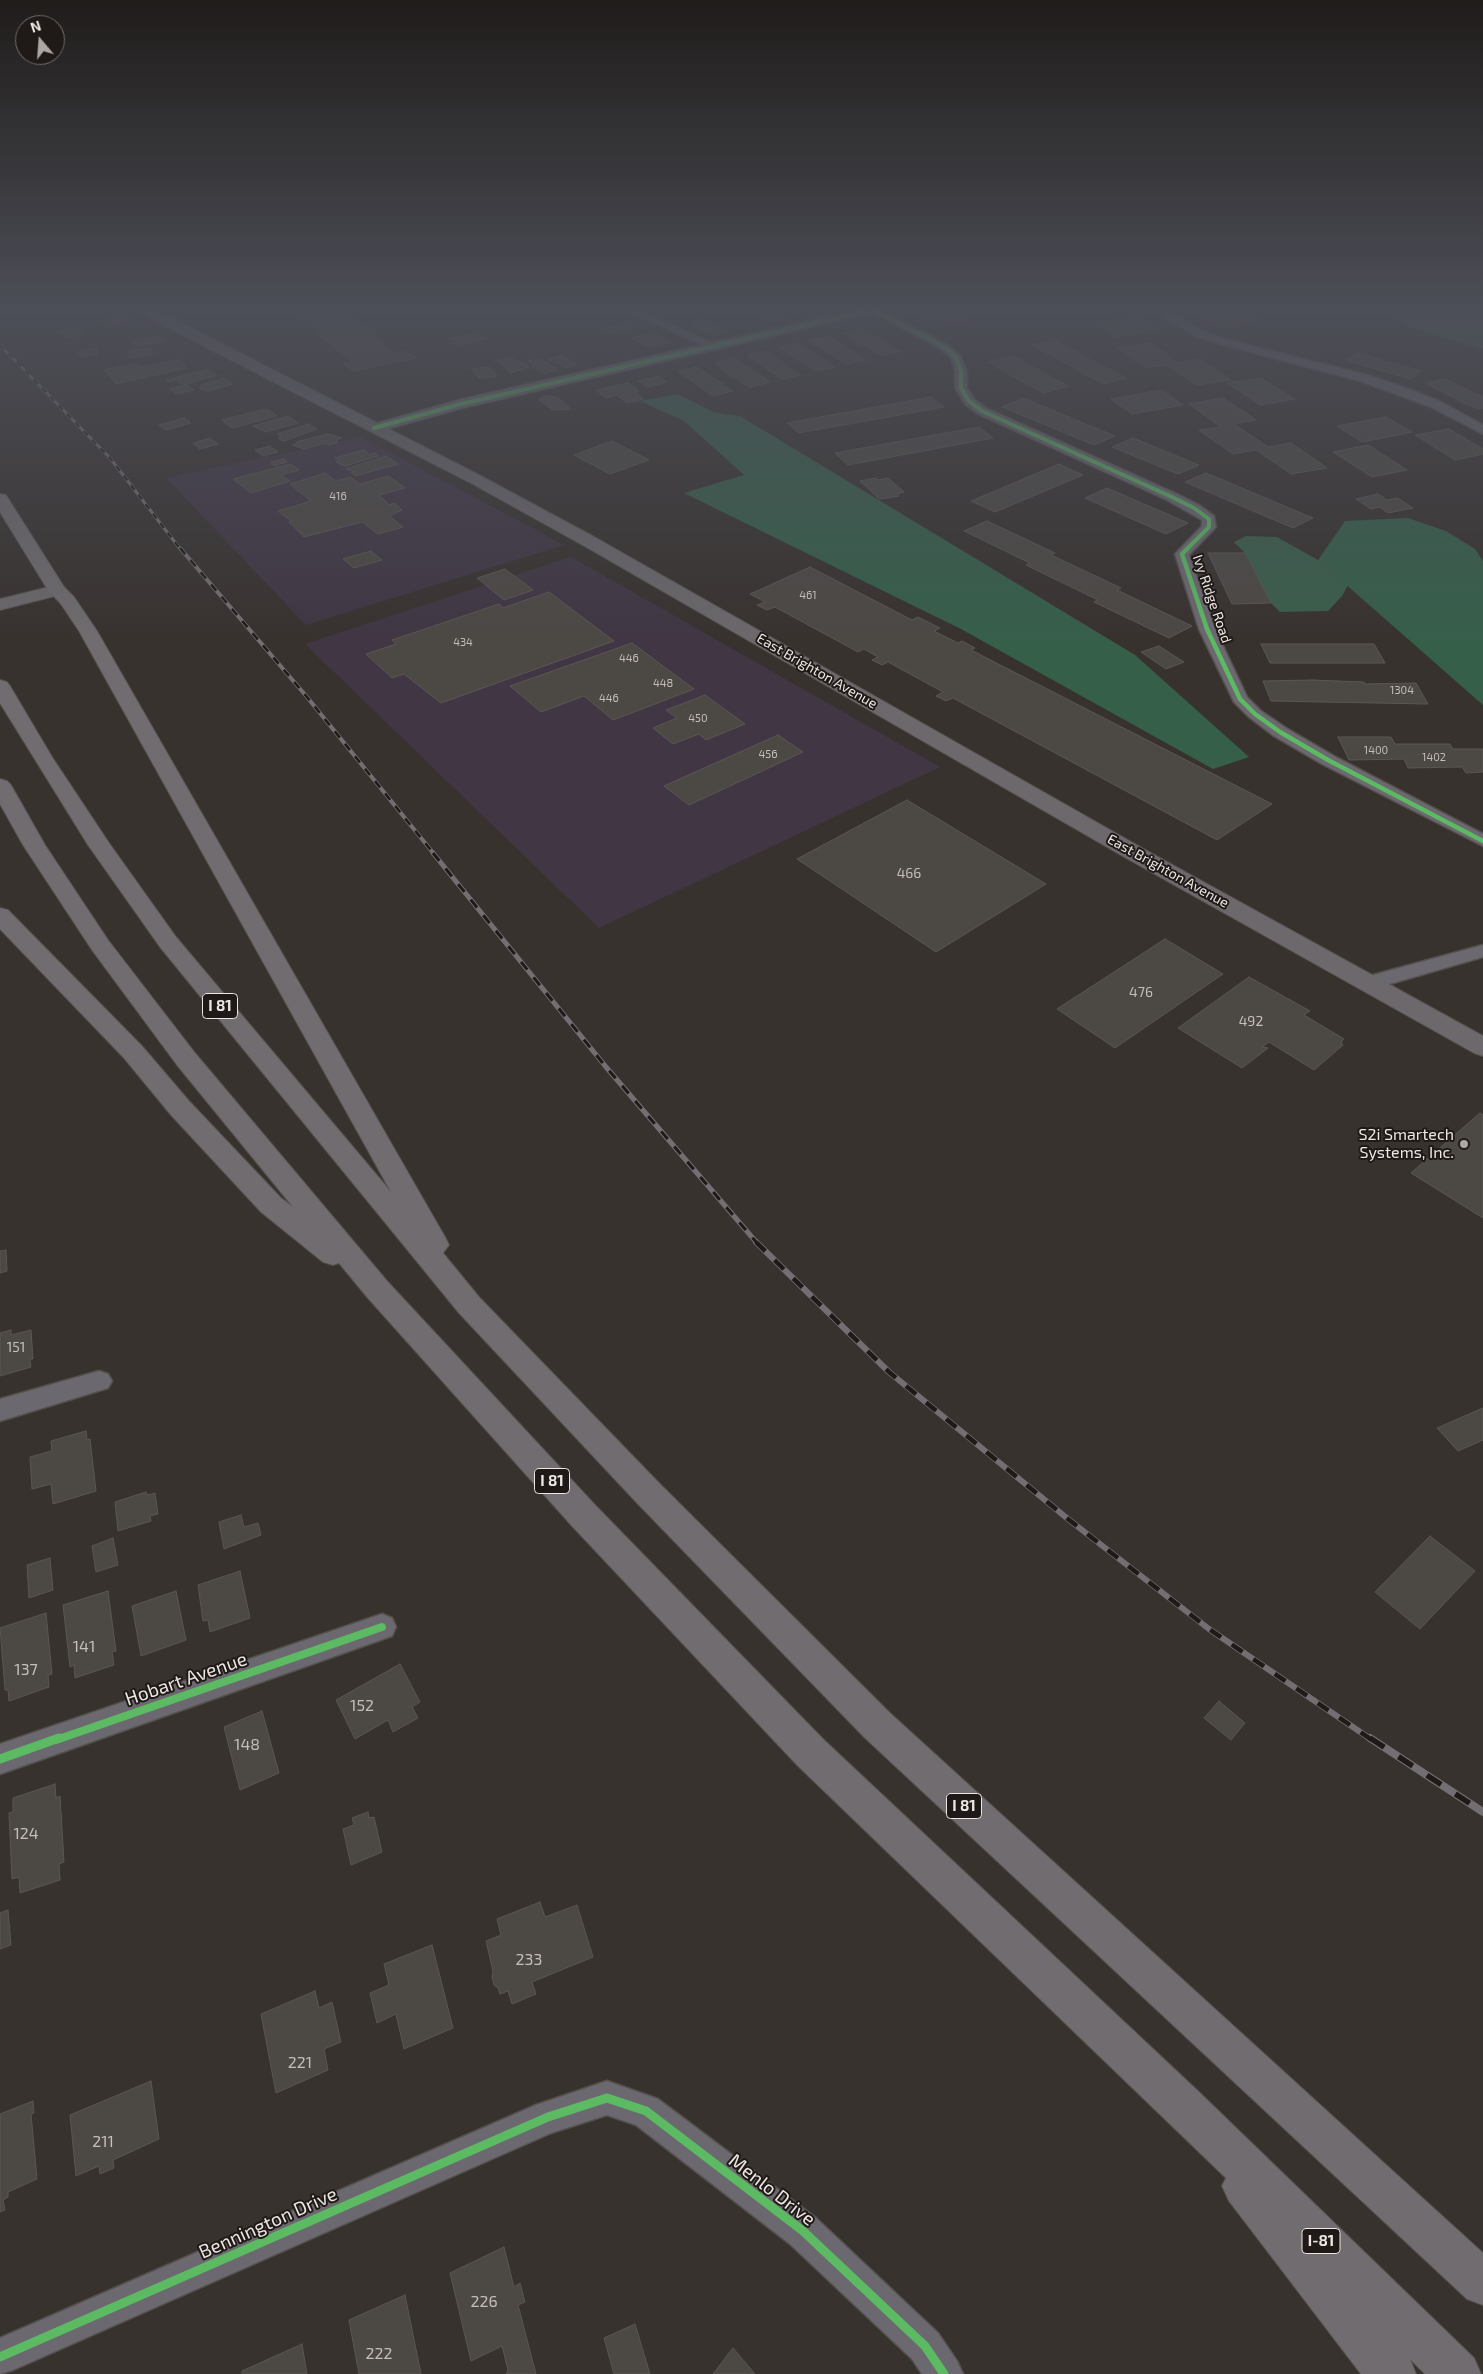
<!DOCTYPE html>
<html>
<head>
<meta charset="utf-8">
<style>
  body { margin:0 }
  #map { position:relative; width:1483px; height:2374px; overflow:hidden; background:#38322f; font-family:"Exo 2",sans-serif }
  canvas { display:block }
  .north { position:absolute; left:15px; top:15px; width:50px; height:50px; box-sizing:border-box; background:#1f1a17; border:1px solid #716c68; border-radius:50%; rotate:342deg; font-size:14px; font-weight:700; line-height:20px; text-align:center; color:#ede6e2 }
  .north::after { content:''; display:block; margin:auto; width:18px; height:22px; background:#aea7a3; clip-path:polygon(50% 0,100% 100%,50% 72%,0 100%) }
</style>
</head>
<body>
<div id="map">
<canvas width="1483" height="2374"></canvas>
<div class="north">N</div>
</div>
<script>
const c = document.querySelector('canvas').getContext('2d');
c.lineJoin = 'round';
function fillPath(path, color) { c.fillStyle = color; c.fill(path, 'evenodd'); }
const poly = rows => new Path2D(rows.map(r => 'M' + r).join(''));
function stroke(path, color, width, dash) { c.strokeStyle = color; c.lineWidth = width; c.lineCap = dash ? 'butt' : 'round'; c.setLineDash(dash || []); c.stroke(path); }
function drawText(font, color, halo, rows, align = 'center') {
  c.font = font + ' "Exo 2",sans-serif'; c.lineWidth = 4; c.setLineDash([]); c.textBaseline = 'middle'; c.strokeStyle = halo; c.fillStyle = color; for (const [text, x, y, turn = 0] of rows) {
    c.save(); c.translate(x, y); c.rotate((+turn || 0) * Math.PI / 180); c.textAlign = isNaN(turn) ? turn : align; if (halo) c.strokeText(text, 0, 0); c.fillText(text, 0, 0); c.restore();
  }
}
const industrial = poly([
  [361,437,564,545,306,625,166,478],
  [571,557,940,767,599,928,305,644]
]);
const green = poly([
  [1379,311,1483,311,1483,349,1414,329],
  [1246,536,1277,537,1318,560,1348,585,1342,596,1328,611,1280,612,1271,603,1245,553,1234,542]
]);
const forest = poly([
  [677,394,716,413,740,416,1135,655,1249,757,1213,769,961,629,684,493,744,475,684,421,640,401],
  [1408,518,1446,531,1475,549,1483,561,1483,705,1318,560,1345,521]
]);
const building = poly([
  [61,311,73,311,63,317,53,315,61,311],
  [296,311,346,311,364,326,368,325,379,334,373,335,394,354,407,351,416,358,352,371,344,364,353,362,318,335,321,334,307,317,297,319,289,312,296,311],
  [676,311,691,311,695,313,680,317,670,313,676,311],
  [760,311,777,311,788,316,782,318,785,319,771,321,754,313,760,311],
  [925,311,936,317,947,314,941,312,959,311,969,317,962,319,969,322,959,325,938,319,927,322,912,314,925,311],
  [1189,311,1243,311,1255,316,1252,316,1260,322,1223,328,1211,323,1200,314,1194,314,1189,311],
  [120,316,133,320,106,328,96,322,120,316],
  [1139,317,1159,330,1113,337,1094,324,1139,317],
  [704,320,728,331,713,336,689,325,704,320],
  [630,322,638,328,611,334,598,329,630,322],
  [73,327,84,334,70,338,58,332,73,327],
  [862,329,900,351,882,356,843,333,862,329],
  [480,333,487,339,457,345,450,338,480,333],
  [652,333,657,334,670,342,647,347,632,338,652,333],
  [159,335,165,341,139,346,135,346,132,342,159,335],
  [828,336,866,360,847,364,809,341,828,336],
  [1054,340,1126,378,1103,384,1032,345,1054,340],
  [797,343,835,367,816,371,779,348,797,343],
  [1150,343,1179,363,1200,359,1231,380,1197,385,1167,365,1146,368,1117,348,1150,343],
  [96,348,98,354,82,357,78,352,96,348],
  [150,348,153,355,130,358,127,351,150,348],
  [765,351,801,375,782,379,746,355,765,351],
  [1357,353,1421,371,1410,379,1345,360,1357,353],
  [562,355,576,364,576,365,566,368,548,359,562,355],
  [1013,356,1068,386,1043,393,988,362,1013,356],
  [512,357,519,363,524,362,529,367,511,373,496,360,512,357],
  [734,358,770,382,750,387,743,384,740,382,742,381,732,377,715,363,734,358],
  [541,359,556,368,555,369,557,370,545,374,541,372,531,366,535,365,528,361,541,359],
  [179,360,187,368,116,384,104,370,137,363,140,367,179,360],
  [489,367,497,375,494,376,495,377,480,378,471,369,489,367],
  [697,367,733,391,713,396,678,371,697,367],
  [207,369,217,375,183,385,175,380,169,382,166,380,207,369],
  [658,376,667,382,647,387,638,381,658,376],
  [224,378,233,384,209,391,204,391,199,388,203,387,200,385,224,378],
  [1261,378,1294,399,1260,405,1227,383,1261,378],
  [1444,379,1483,397,1483,408,1479,409,1466,404,1425,383,1444,379],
  [628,383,639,391,635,391,643,399,627,403,617,395,606,398,596,390,628,383],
  [187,385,194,390,177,394,170,389,187,385],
  [1161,390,1183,405,1132,414,1111,399,1161,390],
  [547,396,557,397,571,409,553,410,539,400,539,399,547,396],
  [931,397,944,407,799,433,787,423,931,397],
  [1023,398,1115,436,1094,445,1002,407,1023,398],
  [1223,398,1256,420,1234,424,1268,447,1291,443,1327,468,1291,474,1256,450,1233,454,1199,430,1221,427,1189,404,1223,398],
  [261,410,269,410,277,416,232,428,222,420,261,410],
  [288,416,298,423,266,432,253,426,288,416],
  [1386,417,1412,432,1362,442,1337,426,1386,417],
  [184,418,191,423,166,430,159,425,184,418],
  [308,424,317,429,287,440,283,441,278,438,281,436,277,434,308,424],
  [979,427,993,438,848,465,835,453,979,427],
  [1449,429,1483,449,1483,454,1455,460,1415,435,1449,429],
  [328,434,342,438,336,440,338,442,329,445,326,443,304,449,292,445,298,444,296,442,328,434],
  [210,438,218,444,200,449,193,443,210,438],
  [1133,438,1199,465,1178,474,1112,447,1133,438],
  [612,441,649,460,610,474,574,455,612,441],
  [1368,445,1407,470,1372,477,1333,452,1368,445],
  [270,446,278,452,263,456,255,450,270,446],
  [364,450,370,455,375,453,378,456,345,466,336,462,339,461,335,458,364,450],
  [386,456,398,464,355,476,351,473,355,472,346,469,386,456],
  [284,459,287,462,274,466,271,462,284,459],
  [291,464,299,470,281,475,290,481,251,493,233,479,291,464],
  [1059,464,1083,475,995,512,971,501,1059,464],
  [325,473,336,481,350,477,360,484,388,476,405,488,379,495,389,505,394,503,402,510,389,516,403,527,378,534,362,522,304,537,289,522,291,521,278,511,311,501,290,484,325,473],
  [1206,473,1313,518,1293,528,1185,482,1206,473],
  [876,478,878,480,888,478,904,492,897,494,899,496,879,499,860,481,876,478],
  [1107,488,1188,523,1166,534,1085,498,1107,488],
  [1378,494,1387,500,1398,498,1413,508,1388,513,1380,507,1371,509,1356,499,1378,494],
  [987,521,1055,553,1051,555,1121,588,1117,590,1192,626,1169,638,1094,602,1098,600,1026,565,1030,563,964,531,987,521],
  [371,551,382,560,354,568,343,559,371,551],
  [1208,553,1245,553,1271,603,1232,604,1208,553],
  [810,567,912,620,918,617,940,628,934,631,958,643,962,641,975,648,971,650,1272,804,1217,840,953,698,946,701,936,696,943,692,888,662,882,665,872,660,878,657,864,649,858,652,775,607,767,610,757,605,765,602,750,594,810,567],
  [505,569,533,590,504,600,477,578,505,569],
  [549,592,614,641,441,703,404,674,392,678,366,654,396,644,392,640,499,604,503,608,549,592],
  [632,643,694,689,613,720,584,696,541,712,510,686,632,643],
  [1261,644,1374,644,1385,663,1270,663,1261,644],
  [1159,646,1184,662,1166,669,1141,652,1159,646],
  [1312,680,1364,682,1365,684,1416,683,1428,704,1271,701,1263,681,1312,680],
  [705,695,745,724,706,740,699,734,673,744,653,728,677,718,666,710,705,695],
  [778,735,803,752,689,805,664,786,778,735],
  [1338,737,1391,737,1395,744,1450,744,1453,749,1483,749,1483,772,1466,773,1462,767,1408,768,1404,759,1349,760,1338,737],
  [907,800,1046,884,936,952,797,859,907,800],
  [1165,939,1223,974,1115,1048,1057,1009,1165,939],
  [1249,977,1310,1011,1304,1015,1344,1039,1341,1042,1343,1045,1314,1070,1269,1042,1262,1047,1268,1048,1242,1068,1178,1028,1249,977],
  [1480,1113,1483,1115,1483,1218,1411,1173,1480,1113],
  [6,1250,7,1271,0,1273,0,1251,6,1250],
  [11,1330,11,1335,31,1330,33,1359,30,1359,31,1367,0,1376,0,1333,11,1330],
  [1483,1408,1483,1440,1458,1451,1437,1428,1483,1408],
  [86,1431,87,1440,90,1439,96,1491,53,1504,51,1484,32,1489,30,1457,52,1451,51,1441,86,1431],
  [146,1492,147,1495,155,1493,158,1514,150,1516,151,1521,118,1531,115,1502,146,1492],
  [241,1515,244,1527,258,1523,261,1535,224,1549,219,1522,241,1515],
  [1430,1536,1475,1571,1420,1629,1375,1592,1430,1536],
  [113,1538,118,1565,96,1572,92,1546,113,1538],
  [50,1558,53,1590,29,1598,27,1565,50,1558],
  [240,1571,250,1618,210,1632,208,1620,203,1621,198,1585,240,1571],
  [108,1591,116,1651,112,1652,114,1665,75,1678,74,1665,70,1667,63,1605,108,1591],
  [176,1591,186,1640,141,1656,132,1606,176,1591],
  [46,1613,52,1674,48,1675,49,1687,9,1701,8,1690,5,1690,0,1628,46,1613],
  [400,1664,420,1702,412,1707,418,1718,393,1732,388,1720,355,1739,336,1700,400,1664],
  [1219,1701,1245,1723,1231,1740,1204,1718,1219,1701],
  [262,1711,279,1773,240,1790,224,1727,262,1711],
  [55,1784,56,1798,60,1796,64,1862,59,1864,60,1880,20,1893,19,1877,12,1879,9,1813,13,1812,13,1798,55,1784],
  [368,1812,369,1818,374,1817,382,1852,351,1865,343,1829,354,1825,352,1818,368,1812],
  [540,1902,545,1917,577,1905,593,1957,532,1982,536,1994,512,2004,508,1991,500,1994,498,1988,494,1985,492,1977,493,1971,486,1941,501,1935,497,1919,540,1902],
  [8,1910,11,1945,0,1949,0,1913,8,1910],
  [432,1945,453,2028,404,2049,396,2014,377,2023,370,1993,389,1985,384,1964,432,1945],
  [315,1991,319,2008,332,2002,341,2042,324,2049,328,2070,276,2093,261,2014,315,1991],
  [151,2081,159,2139,113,2160,114,2168,100,2174,99,2166,76,2176,70,2115,151,2081],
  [33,2101,34,2113,31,2114,37,2179,8,2192,8,2197,3,2200,5,2210,0,2212,0,2114,33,2101],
  [504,2247,514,2287,520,2283,525,2302,518,2305,536,2374,506,2374,508,2370,502,2346,471,2361,450,2273,504,2247],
  [405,2295,421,2374,359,2374,349,2320,405,2295],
  [635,2324,650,2374,614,2374,604,2338,635,2324],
  [302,2344,307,2374,242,2374,242,2371,302,2344],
  [733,2348,755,2374,713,2374,733,2348]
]);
const street = poly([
  [626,311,641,311,722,347,716,350,712,349,626,311],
  [870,311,884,311,948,345,960,355,967,371,967,388,974,399,986,408,1177,494,1199,505,1214,516,1216,527,1189,555,1215,629,1247,697,1261,711,1286,728,1334,756,1483,834,1483,846,1322,764,1274,736,1249,717,1234,702,1199,629,1175,554,1202,526,1202,520,1167,500,978,414,965,404,955,388,955,371,951,358,940,349,870,311],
  [1153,311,1167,311,1201,330,1224,339,1368,375,1409,389,1439,401,1483,425,1483,434,1431,407,1360,381,1216,343,1193,334,1153,311],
  [1483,945,1483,957,1369,990,1362,988,1359,983,1362,978,1483,945],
  [99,1371,108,1374,112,1381,108,1388,0,1421,0,1399,99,1371],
  [382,1614,392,1618,396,1627,392,1636,0,1774,0,1744,382,1614],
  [607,2081,658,2099,816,2218,938,2333,957,2361,963,2374,922,2374,912,2359,790,2244,636,2125,607,2115,551,2133,13,2370,0,2374,0,2338,536,2105,607,2081]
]);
const secondary = poly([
  [849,311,874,311,867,315,464,408,374,433,366,428,369,425,461,399,849,311]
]);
const primary = poly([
  [135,311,154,311,170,317,481,476,598,539,1142,848,1483,1036,1483,1056,1474,1053,1126,858,586,547,469,482,135,311],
  [57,585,63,586,66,590,63,594,0,610,0,599,57,585]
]);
const highway = poly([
  [0,494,6,495,64,587,74,597,97,631,445,1237,449,1245,443,1253,479,1297,660,1484,890,1713,1483,2253,1483,2305,1467,2299,864,1737,638,1504,459,1313,160,947,88,845,0,703,0,680,7,682,10,686,52,757,109,843,176,937,391,1192,79,631,61,604,48,590,0,512,0,494],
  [0,779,7,781,11,785,45,845,108,940,195,1053,387,1281,596,1506,823,1739,1199,2092,1474,2358,1481,2374,1425,2374,1410,2359,1416,2374,1361,2374,1229,2201,1222,2186,1226,2178,797,1765,572,1526,367,1297,339,1263,333,1265,323,1262,261,1212,171,1115,124,1058,0,929,0,908,8,910,142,1046,189,1101,281,1198,293,1207,177,1065,92,950,23,845,0,804,0,779]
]);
const railFar4 = poly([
  [0,345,110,458,181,550]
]);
const railFar3 = poly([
  [180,548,307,697,434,854]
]);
const railFar2 = poly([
  [433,853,606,1067,757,1243]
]);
const railFar1 = poly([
  [756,1242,889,1372,1068,1519,1209,1629,1372,1740]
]);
const rail = poly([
  [1370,1738,1483,1812]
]);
const cyclewayFar3 = poly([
  [876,311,944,347,956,357,961,371,961,388,969,401,982,411,1172,497,1194,508,1209,519,1209,527,1186,550],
  [374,428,461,404,867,311]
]);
const cyclewayFar2 = poly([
  [1188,548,1182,554,1207,629,1240,699,1255,714,1280,732,1328,760,1483,841]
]);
const cyclewayFar1 = poly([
  [56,1740,382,1627]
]);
const cycleway = poly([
  [0,1759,59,1738],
  [0,2357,548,2117,607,2098,646,2111,803,2231,925,2346,944,2374]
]);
const markers = [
  [1464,1144,5,"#aea7a3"]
];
const farNumbernames = [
  ["416",338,496],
  ["461",808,595],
  ["434",463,642],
  ["446",629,658],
  ["448",663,683],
  ["1304",1402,690],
  ["446",609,698],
  ["450",698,718],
  ["1400",1376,750],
  ["456",768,754],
  ["1402",1434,757]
];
const farStreetnames = [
  ["Ivy Ridge Road",1212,599,71],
  ["East Brighton Avenue",817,671,30],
  ["East Brighton Avenue",1168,871,29]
];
const numberNames = [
  ["466",909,873],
  ["476",1141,992],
  ["492",1251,1021],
  ["151",16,1347]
];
const shields = [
  [220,1006,35],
  [552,1481,35],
  [964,1806,35],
  [1321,2241,38]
];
const shieldNames = [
  ["I 81",220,1006],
  ["I 81",552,1481],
  ["I 81",964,1806],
  ["I-81",1321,2241]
];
const poiNames = [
  ["S2i Smartech",1454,1135],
  ["Systems, Inc.",1454,1153]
];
const nearNumbernames = [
  ["141",84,1647],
  ["137",26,1670],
  ["152",362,1706],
  ["148",247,1745],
  ["124",26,1834],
  ["233",529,1960],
  ["221",300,2063],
  ["211",103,2142],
  ["226",484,2302],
  ["222",379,2354]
];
const nearStreetnames = [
  ["Hobart Avenue",186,1679,-19],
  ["Menlo Drive",772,2190,38],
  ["Bennington Drive",268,2223,-24]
];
fillPath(industrial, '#403644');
fillPath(green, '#3a5e4b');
fillPath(forest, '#365f4a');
fillPath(building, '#4c4844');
stroke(building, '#5b5653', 1);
stroke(street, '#54504c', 3);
stroke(secondary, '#54504c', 2);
stroke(primary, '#54504c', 2);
stroke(highway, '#54504c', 2);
fillPath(street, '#6c6870');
fillPath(secondary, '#6f6a71');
fillPath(primary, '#6c686c');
fillPath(highway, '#706c6f');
stroke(railFar4, '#736e71', 3);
stroke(railFar3, '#736e71', 4);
stroke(railFar2, '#736e71', 5);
stroke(railFar1, '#736e71', 6);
stroke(rail, '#736e71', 8);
stroke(railFar4, '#1f1a17', 2, [6]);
stroke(railFar3, '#1f1a17', 2.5, [8]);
stroke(railFar2, '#1f1a17', 3, [10]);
stroke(railFar1, '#1f1a17', 4.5, [13]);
stroke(rail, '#1f1a17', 5.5, [17]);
stroke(cyclewayFar3, '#5cba63', 4);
stroke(cyclewayFar2, '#5cba63', 4.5);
stroke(cyclewayFar1, '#5cba63', 8);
stroke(cycleway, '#5cba63', 9);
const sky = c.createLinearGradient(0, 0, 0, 643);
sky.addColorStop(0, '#1f1c1a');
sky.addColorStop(0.48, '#4d4f58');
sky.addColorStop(1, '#4d4f5800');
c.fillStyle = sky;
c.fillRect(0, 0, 1483, 643);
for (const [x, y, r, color] of markers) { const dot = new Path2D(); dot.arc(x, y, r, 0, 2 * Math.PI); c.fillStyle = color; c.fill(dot); stroke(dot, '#1f1a17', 2); }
drawText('11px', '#c5beba', null, farNumbernames);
drawText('14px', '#ede6e2', '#1f1a17', farStreetnames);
drawText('14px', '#c5beba', null, numberNames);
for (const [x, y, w] of shields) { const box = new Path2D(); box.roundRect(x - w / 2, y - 12.5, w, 25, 4); c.fillStyle = '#1f1a17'; c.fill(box); stroke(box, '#ede6e2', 1); }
drawText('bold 15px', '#ede6e2', null, shieldNames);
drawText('16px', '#ede6e2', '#1f1a17', poiNames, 'right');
drawText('16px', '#c5beba', null, nearNumbernames);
drawText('19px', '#ede6e2', '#1f1a17', nearStreetnames);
</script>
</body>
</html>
